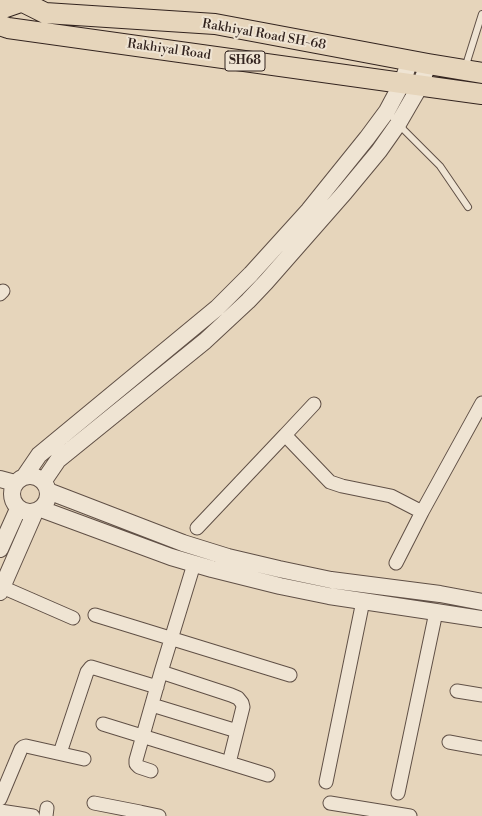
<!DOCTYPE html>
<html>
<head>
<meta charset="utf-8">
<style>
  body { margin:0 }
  canvas { display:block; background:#e6d5bb }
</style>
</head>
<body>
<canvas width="482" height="816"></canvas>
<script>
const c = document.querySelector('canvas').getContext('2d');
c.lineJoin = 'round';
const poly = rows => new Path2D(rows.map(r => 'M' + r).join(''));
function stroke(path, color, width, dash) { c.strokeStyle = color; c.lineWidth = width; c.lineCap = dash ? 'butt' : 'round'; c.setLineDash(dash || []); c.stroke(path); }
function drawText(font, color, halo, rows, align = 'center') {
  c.font = font + ' "Libre Bodoni",serif'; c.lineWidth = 4; c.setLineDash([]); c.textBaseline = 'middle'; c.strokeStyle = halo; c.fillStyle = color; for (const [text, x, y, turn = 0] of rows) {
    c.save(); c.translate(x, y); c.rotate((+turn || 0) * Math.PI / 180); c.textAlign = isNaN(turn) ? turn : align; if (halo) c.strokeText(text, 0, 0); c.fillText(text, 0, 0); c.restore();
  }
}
const service = poly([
  [465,68,482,14],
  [387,111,404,130,440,166,468,207]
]);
const minor = poly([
  [0,294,3,291],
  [285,435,314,404],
  [197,528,285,435,330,482,342,486,391,496,422,512],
  [396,563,422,512,482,403],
  [2,587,73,618],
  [95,615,290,675],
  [161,672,231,695,238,698,242,703,243,707,229,763],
  [457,691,482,695],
  [152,705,237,731],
  [103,724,268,775],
  [449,742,482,748],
  [60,753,87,672,91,667,157,687],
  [151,771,139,767,136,764,136,760,161,672,194,564],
  [326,782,363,601],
  [398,793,436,612],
  [0,799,21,749,23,747,26,746,84,759],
  [94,803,140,812,139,816],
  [330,803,410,816],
  [0,811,33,816],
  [140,812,159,816],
  [46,816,47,808]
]);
const tertiary = poly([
  '12 494a18 18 0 1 1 36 0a18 18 0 1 1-36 0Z',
  [24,477,39,455,217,308,251,274,309,210,367,138,387,111,402,83,410,60],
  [0,479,15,483],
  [43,482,58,460,205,341,248,301,266,282,345,192,379,151,398,124,420,86,428,64],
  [48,491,183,543,228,557,279,569,331,580,440,594,482,602],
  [41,509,171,557,212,569,280,586,329,596,436,612,482,619],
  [0,549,18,509],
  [0,592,35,512]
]);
const primary = poly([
  [23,2,45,13,215,24,428,64,482,73],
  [0,9,26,0],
  [0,25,8,28,402,83,482,94]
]);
const shields = [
  [245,61,40]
];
const shieldNames = [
  ["SH68",245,61]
];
const streetNames = [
  ["Rakhiyal Road SH-68",264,35,10],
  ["Rakhiyal Road",169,50,8]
];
stroke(service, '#605046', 8);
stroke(minor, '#605046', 15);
stroke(tertiary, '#605046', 18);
stroke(primary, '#33241f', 22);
stroke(service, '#efe4d3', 6);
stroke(minor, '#efe4d3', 13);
stroke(tertiary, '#efe4d3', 16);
stroke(primary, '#e6d5bb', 20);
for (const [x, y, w] of shields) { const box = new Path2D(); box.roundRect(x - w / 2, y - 10, w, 20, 3); c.fillStyle = '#efe4d3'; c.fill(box); stroke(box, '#33241f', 1); }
drawText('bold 12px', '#33241f', null, shieldNames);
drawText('13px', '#33241f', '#efe4d3', streetNames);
</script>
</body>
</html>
